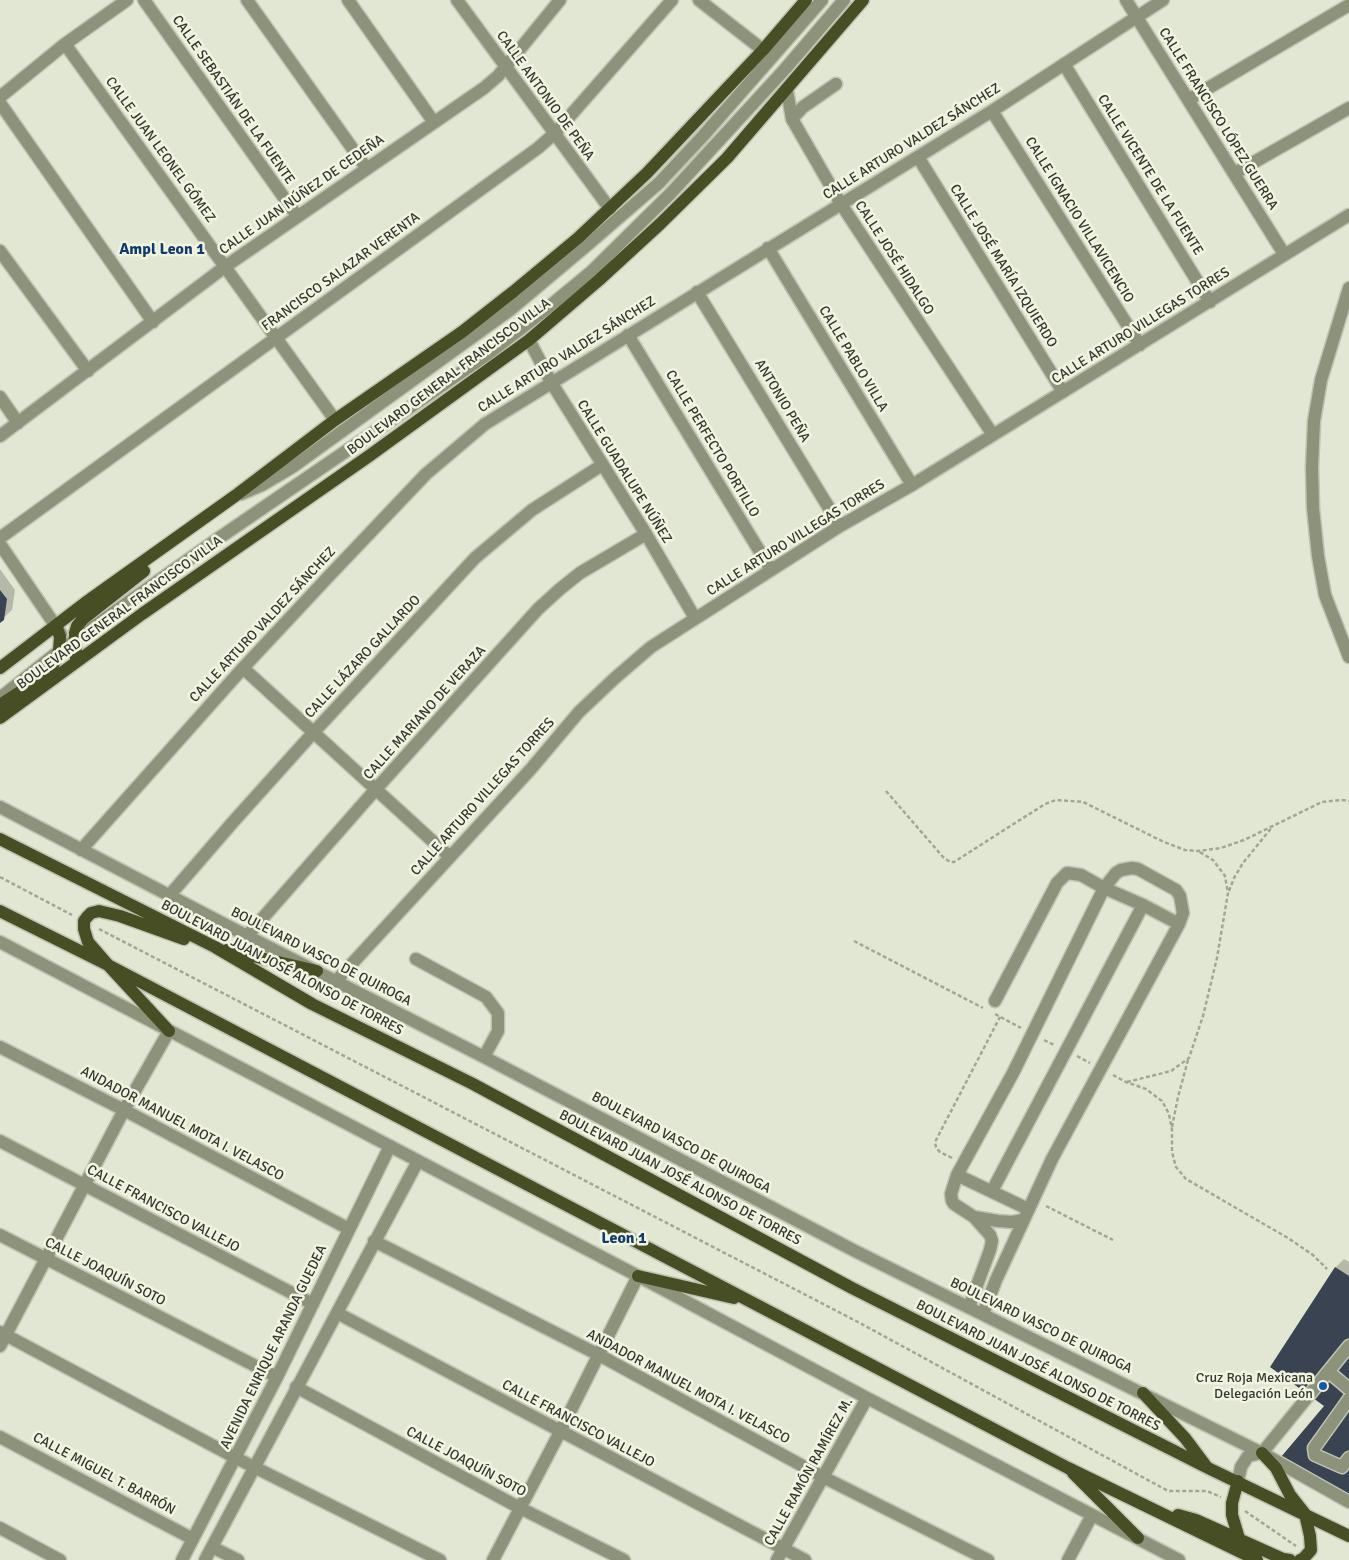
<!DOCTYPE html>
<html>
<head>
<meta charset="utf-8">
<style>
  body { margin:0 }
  canvas { display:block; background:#e2e7d3 }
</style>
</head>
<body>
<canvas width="1349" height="1560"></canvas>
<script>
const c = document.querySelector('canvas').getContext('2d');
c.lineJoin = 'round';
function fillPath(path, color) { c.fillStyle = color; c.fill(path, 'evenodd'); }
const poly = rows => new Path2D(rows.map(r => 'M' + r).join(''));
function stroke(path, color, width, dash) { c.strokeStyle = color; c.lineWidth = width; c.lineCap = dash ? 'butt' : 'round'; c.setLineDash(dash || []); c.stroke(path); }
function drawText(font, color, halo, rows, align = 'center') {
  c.font = font + ' Signika,sans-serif'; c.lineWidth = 5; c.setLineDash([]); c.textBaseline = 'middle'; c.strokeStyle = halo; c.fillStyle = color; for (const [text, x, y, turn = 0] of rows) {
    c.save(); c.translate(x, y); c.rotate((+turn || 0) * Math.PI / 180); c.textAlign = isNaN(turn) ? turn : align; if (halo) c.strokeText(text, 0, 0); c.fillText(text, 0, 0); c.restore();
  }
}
const shadow = poly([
  [0,569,15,590,12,610,0,621],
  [1344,1259,1349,1262,1349,1492,1326,1406,1335,1268]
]);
const building = poly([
  [0,590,7,599,4,620,0,623],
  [1335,1267,1349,1276,1349,1494,1281,1457,1324,1406,1270,1367]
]);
const path = poly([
  [886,791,943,857,950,862,954,862,1045,804,1056,800,1083,802,1164,842,1185,850,1198,851,1221,848,1244,840,1322,802,1341,800,1349,801],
  [0,877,72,915],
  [1229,891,1234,878,1243,863,1273,826],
  [99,929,858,1322,1168,1491,1207,1491,1221,1497],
  [854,941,983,1008],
  [995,1014,1021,1028],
  [1044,1040,1054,1045],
  [1077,1056,1090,1063],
  [1113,1075,1126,1082,1146,1089,1162,1101,1169,1114,1172,1130,1172,1152,1176,1167,1186,1179,1288,1238,1313,1255,1327,1269],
  [1127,1082,1171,1071,1189,1058,1203,1016,1217,958,1228,893,1225,876,1213,860,1198,851],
  [1172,1127,1178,1097,1188,1060],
  [952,1158,940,1152,936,1148,935,1142,1000,1017],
  [1046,1206,1113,1240],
  [1245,1511,1296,1546]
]);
const minor = poly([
  [144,0,297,216],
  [247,0,367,169],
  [348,0,433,121],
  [457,0,610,209],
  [699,0,763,50],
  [1126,0,1284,254],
  [65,44,335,420],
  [1064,64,1210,302],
  [787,90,792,119,841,204,993,435],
  [0,97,65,44,127,0],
  [1188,100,1349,5],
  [0,103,153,322],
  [992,111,1140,345],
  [792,119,803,107,836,84],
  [918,157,1063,392],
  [1235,173,1349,108],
  [768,248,912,485],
  [0,251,88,371],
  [1349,288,1321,380,1314,421,1312,467,1313,508,1318,556,1325,595,1349,657],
  [697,292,840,526],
  [628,335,771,570],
  [529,340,551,382,646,534,695,618],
  [0,397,18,423],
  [0,436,226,266,484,88,498,76,560,0],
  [241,494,262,485,294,466,510,310,585,247,659,183,703,136,822,0],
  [0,538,538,148,555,133,672,0],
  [0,544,61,634],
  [243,668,450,857],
  [0,698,59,651,219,538,488,354,545,310,591,272,671,193,785,69,844,0],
  [0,807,247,936,484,1057,855,1251,1262,1453,1349,1502],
  [81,850,243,668,329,576,426,474,485,424,992,111,1163,0],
  [169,896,233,822,313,733,475,558,532,510,602,465],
  [247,936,376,789,538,609,560,589,580,573,646,534],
  [0,942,638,1276,867,1398,1179,1560],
  [416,959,486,997,498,1013,498,1031,484,1057],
  [336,981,530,770,579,712,615,678,651,647,840,526,912,485,1349,215],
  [995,1001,1057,883,1067,873,1081,875,1104,888,1143,905,1179,924],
  [0,1047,124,1110,349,1229],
  [0,1141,313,1304],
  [957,1175,1028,1209],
  [992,1191,1143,905],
  [974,1217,998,1221,1012,1222,1023,1220],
  [0,1235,277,1377],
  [374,1241,599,1355,823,1477,988,1560],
  [969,1307,990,1250,992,1241,990,1235,974,1217,954,1204,952,1201,951,1194,957,1175,1013,1073,1104,888,1116,873,1121,870,1132,868,1138,869,1176,890,1180,896,1183,913,1179,924,1052,1159,996,1280,983,1314],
  [337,1313,805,1560],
  [0,1332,236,1458,440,1560],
  [0,1346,124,1110,169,1031],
  [1329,1372,1349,1389],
  [296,1387,520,1508,624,1560],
  [1349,1399,1314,1448,1315,1455,1342,1467,1349,1458],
  [0,1437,193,1539],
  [1238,1481,1241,1467,1248,1456,1262,1453,1349,1346],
  [0,1528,60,1560],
  [212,1547,238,1560],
  [182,1560,277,1377,390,1146],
  [205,1560,418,1161],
  [493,1560,560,1432,638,1276],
  [777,1560,867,1398],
  [1068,1560,1092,1515]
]);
const major = poly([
  [76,662,75,633,77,626,83,619,144,571],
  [0,668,85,603,235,496,335,420,462,332,513,292,578,238,647,173,763,50,806,0],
  [0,705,43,677,52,668,59,651,60,637,56,625],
  [0,718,142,614,369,456,529,340,599,280,660,224,727,158,863,0],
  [0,839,215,947,312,1004,473,1084,852,1288,1208,1468,1349,1536],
  [0,911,108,965,1068,1468,1257,1560],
  [227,950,317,971],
  [169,1031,108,965,88,942,84,929,84,921,87,917,91,913,99,911,120,916,184,939],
  [638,1276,734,1298],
  [1143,1393,1185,1438,1206,1466],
  [1262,1453,1276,1468,1290,1495,1305,1514,1310,1536,1311,1550,1303,1559,1300,1560],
  [1073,1473,1138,1538],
  [1238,1481,1232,1503,1232,1515,1240,1542],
  [1178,1515,1196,1520,1283,1559,1290,1560]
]);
const markers = [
  [1323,1386,5,"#155aaa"]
];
const streetNames = [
  ["CALLE ANTONIO DE PEÑA",545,96,54],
  ["CALLE SEBASTIÁN DE LA FUENTE",233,100,55],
  ["CALLE FRANCISCO LÓPEZ GUERRA",1218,119,58],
  ["CALLE ARTURO VALDEZ SÁNCHEZ",912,142,-32],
  ["CALLE JUAN LEONEL GÓMEZ",160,150,54],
  ["CALLE VICENTE DE LA FUENTE",1150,175,58],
  ["CALLE JUAN NÚÑEZ DE CEDEÑA",302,195,-35],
  ["CALLE IGNACIO VILLAVICENCIO",1079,220,58],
  ["CALLE JOSÉ HIDALGO",894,258,57],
  ["CALLE JOSÉ MARÍA IZQUIERDO",1003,266,58],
  ["FRANCISCO SALAZAR VERENTA",341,272,-36],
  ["CALLE ARTURO VILLEGAS TORRES",1141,326,-32],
  ["CALLE ARTURO VALDEZ SÁNCHEZ",567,355,-32],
  ["CALLE PABLO VILLA",853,359,59],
  ["BOULEVARD GENERAL FRANCISCO VILLA",449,377,-37],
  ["ANTONIO PEÑA",782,401,59],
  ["CALLE PERFECTO PORTILLO",712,444,59],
  ["CALLE GUADALUPE NÚÑEZ",624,472,58],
  ["CALLE ARTURO VILLEGAS TORRES",796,538,-32],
  ["BOULEVARD GENERAL FRANCISCO VILLA",120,613,-36],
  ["CALLE ARTURO VALDEZ SÁNCHEZ",263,625,-47],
  ["CALLE LÁZARO GALLARDO",363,657,-47],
  ["CALLE MARIANO DE VERAZA",425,713,-48],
  ["CALLE ARTURO VILLEGAS TORRES",483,797,-48],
  ["BOULEVARD VASCO DE QUIROGA",321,957,27],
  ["BOULEVARD JUAN JOSÉ ALONSO DE TORRES",282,968,28],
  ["ANDADOR MANUEL MOTA I. VELASCO",182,1124,28],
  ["BOULEVARD VASCO DE QUIROGA",681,1143,28],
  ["BOULEVARD JUAN JOSÉ ALONSO DE TORRES",680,1178,28],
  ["CALLE FRANCISCO VALLEJO",163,1209,28],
  ["CALLE JOAQUÍN SOTO",105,1272,27],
  ["BOULEVARD VASCO DE QUIROGA",1041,1326,26],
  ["AVENIDA ENRIQUE ARANDA GUEDEA",274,1347,-64],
  ["BOULEVARD JUAN JOSÉ ALONSO DE TORRES",1038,1366,27],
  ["ANDADOR MANUEL MOTA I. VELASCO",688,1387,28],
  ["CALLE FRANCISCO VALLEJO",578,1424,28],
  ["CALLE JOAQUÍN SOTO",466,1462,28],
  ["CALLE RAMÓN RAMÍREZ M.",809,1472,-61],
  ["CALLE MIGUEL T. BARRÓN",104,1474,28]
];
const poiNames = [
  ["Cruz Roja Mexicana",1313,1378],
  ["Delegación León",1313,1394]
];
const quarterNames = [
  ["Ampl Leon 1",162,250],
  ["Leon 1",624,1239]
];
fillPath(shadow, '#0003');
fillPath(building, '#394351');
stroke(minor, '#bfc4b2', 15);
stroke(major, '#bfc4b2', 15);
stroke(path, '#a2a696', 2.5, [4, 2.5]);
stroke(minor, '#8d927a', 12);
stroke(major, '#474e23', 12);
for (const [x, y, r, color] of markers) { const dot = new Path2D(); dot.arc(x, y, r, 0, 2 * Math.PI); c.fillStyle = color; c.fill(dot); stroke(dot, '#f0f4e0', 2); }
drawText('14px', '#35372f', '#f0f4e0', streetNames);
drawText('14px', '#35372f', '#f0f4e0', poiNames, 'right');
drawText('bold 16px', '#113b6f', '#f0f4e0', quarterNames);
</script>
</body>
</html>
